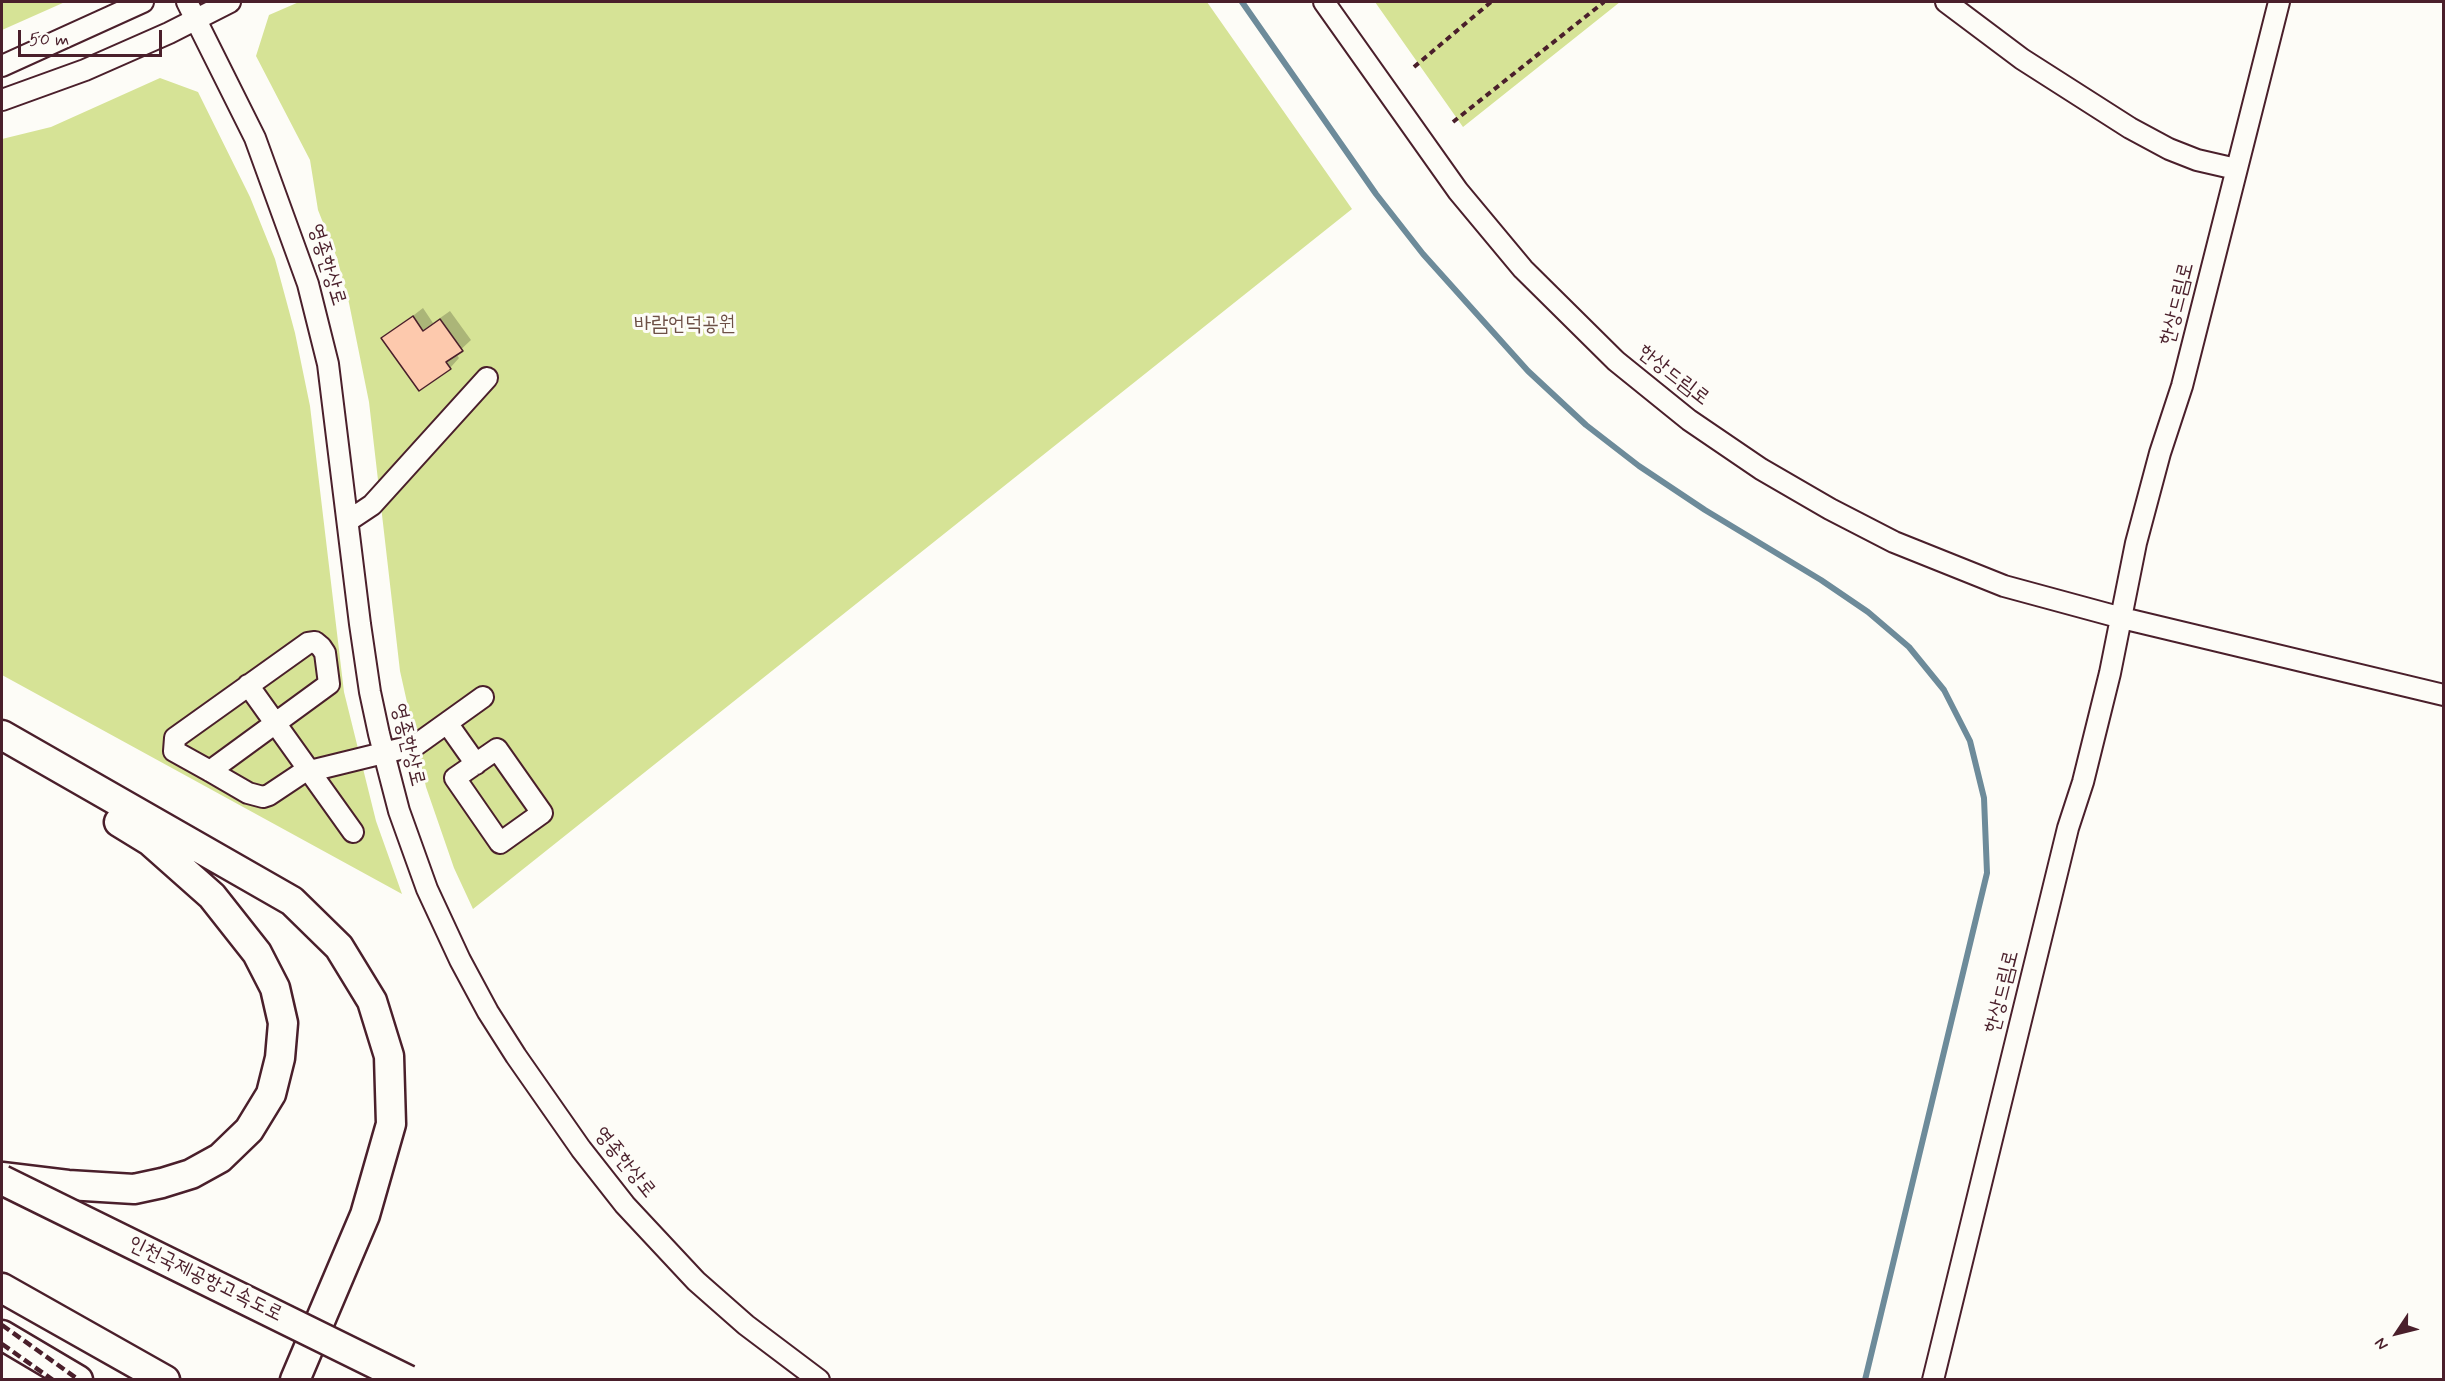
<!DOCTYPE html>
<html>
<head>
<meta charset="utf-8">
<style>
  body { margin:0 }
  #map { position:relative; width:2445px; height:1381px; overflow:hidden; background:#fdfcf7; font-family:Mynerve,sans-serif }
  canvas { display:block }
  .frame { position:absolute; inset:0; border:3px solid #4a1f2b; pointer-events:none }
  .north { position:absolute; left:2367px; top:1303px; width:60px; height:60px; -webkit-text-stroke:4px #fdfcf7; paint-order:stroke; rotate:235deg; font-size:16px; font-weight:700; line-height:24px; text-align:center; color:#4a1f2b }
  .north::after { content:''; display:block; margin:auto; width:21px; height:27px; background:#4a1f2b; clip-path:polygon(50% 0,100% 100%,50% 72%,0 100%) }
  .scale { position:absolute; left:18px; top:30px; width:144px; height:27px; box-sizing:border-box; border:3px solid #4a1f2b; border-top:0; padding-left:8px; font-size:18px; line-height:21px; white-space:nowrap; color:#4a1f2b; -webkit-text-stroke:4px #fdfcf7; paint-order:stroke }
</style>
</head>
<body>
<div id="map">
<canvas width="2445" height="1381"></canvas>
<div class="frame"></div>
<div class="north">N</div>
<div class="scale">50 m</div>
</div>
<script>
const c = document.querySelector('canvas').getContext('2d');
c.lineJoin = 'round';
function fillPath(path, color) { c.fillStyle = color; c.fill(path, 'evenodd'); }
const poly = rows => new Path2D(rows.map(r => 'M' + r).join(''));
function stroke(path, color, width, dash) { c.strokeStyle = color; c.lineWidth = width; c.lineCap = dash ? 'butt' : 'round'; c.setLineDash(dash || []); c.stroke(path); }
function drawText(font, color, halo, rows, align = 'center') {
  c.font = font + ' Mynerve,"Poor Story",sans-serif'; c.lineWidth = 6; c.setLineDash([]); c.textBaseline = 'middle'; c.strokeStyle = halo; c.fillStyle = color; for (const [text, x, y, turn = 0] of rows) {
    c.save(); c.translate(x, y); c.rotate((+turn || 0) * Math.PI / 180); c.textAlign = isNaN(turn) ? turn : align; if (halo) c.strokeText(text, 0, 0); c.fillText(text, 0, 0); c.restore();
  }
}
const green = poly([
  [2,2,65,2,2,30],
  [299,2,1207,2,1352,209,473,909,454,868,426,787,400,671,369,402,349,303,337,258,318,210,310,160,256,56,269,15],
  [1375,2,1620,2,1463,127],
  [160,78,198,92,250,197,275,259,295,333,310,406,344,692,376,821,402,894,2,675,2,139,51,127]
]);
const shadow = poly([
  [423,308,433,323,450,311,471,340,456,354,459,358,450,368,383,339]
]);
const stream = poly([
  [1242,2,1376,194,1423,254,1528,371,1586,425,1639,466,1705,510,1821,580,1868,612,1909,647,1944,690,1970,741,1984,798,1987,873,1865,1380]
]);
const building = poly([
  [413,316,423,331,440,319,463,351,446,362,451,369,419,391,381,338,413,316]
]);
const path = poly([
  [1414,67,1491,2],
  [1453,122,1604,2]
]);
const minor = poly([
  [187,2,255,138,308,284,328,364,360,624,370,692,379,734,399,811,427,889,460,960,488,1012,516,1056,581,1149,625,1205,696,1281,746,1325,819,1380],
  [1324,2,1458,191,1523,269,1616,361,1689,420,1761,469,1830,509,1894,542,2004,586,2122,618,2444,695],
  [1946,2,2022,59,2130,128,2169,149,2197,160,2236,169],
  [2,66,143,2],
  [2,100,85,70,169,33,230,2],
  [348,521,372,505,487,378],
  [248,685,353,832],
  [447,723,476,764],
  [497,749,542,813,500,843,455,778,497,749],
  [210,771,329,684,325,653,321,647,315,642,308,643,175,738,174,751,210,771,248,793,263,797,269,795,302,773,416,745,483,697],
  [1933,1380,2068,828,2083,782,2110,673,2136,543,2160,453,2182,386,2279,2]
]);
const highway = poly([
  [2,735,292,901,339,947,372,1001,389,1056,391,1124,365,1215,295,1380],
  [2,1177,68,1185,134,1189,162,1183,191,1174,220,1158,249,1130,271,1094,280,1058,283,1023,275,988,257,953,212,896,150,841,119,822],
  [2,1288,165,1380],
  [2,1335,78,1380]
]);
const rail = poly([
  [2,1325,79,1380],
  [2,1344,53,1380]
]);
const highwayBridge = poly([
  [2,1180,408,1380]
]);
const streetNames = [
  ["영종한상로",326,265,73],
  ["한상드림로",2178,304,-76],
  ["한상드림로",1673,376,38],
  ["영종한상로",407,745,76],
  ["한상드림로",2003,992,-76],
  ["영종한상로",624,1163,51],
  ["인천국제공항고속도로",205,1280,26]
];
const parkNames = [
  ["바람언덕공원",685,326]
];
fillPath(green, '#d6e396');
fillPath(shadow, '#0003');
stroke(stream, '#6d8b9a', 6);
fillPath(building, '#fdc9ad');
stroke(building, '#4a1f2b', 1.5);
stroke(minor, '#4a1f2b', 24);
stroke(highway, '#4a1f2b', 33);
stroke(path, '#4a1f2b', 4, [6, 4.5]);
stroke(minor, '#fdfcf7', 20);
stroke(highway, '#fdfcf7', 28);
stroke(rail, '#4a1f2b', 4.5, [9, 4.5]);
stroke(highwayBridge, '#4a1f2b', 33, []);
stroke(highwayBridge, '#fdfcf7', 28);
drawText('21px', '#4a1f2b', '#fdfcf7', streetNames);
drawText('21px', '#6d5046', '#fdfcf7', parkNames);
</script>
</body>
</html>
